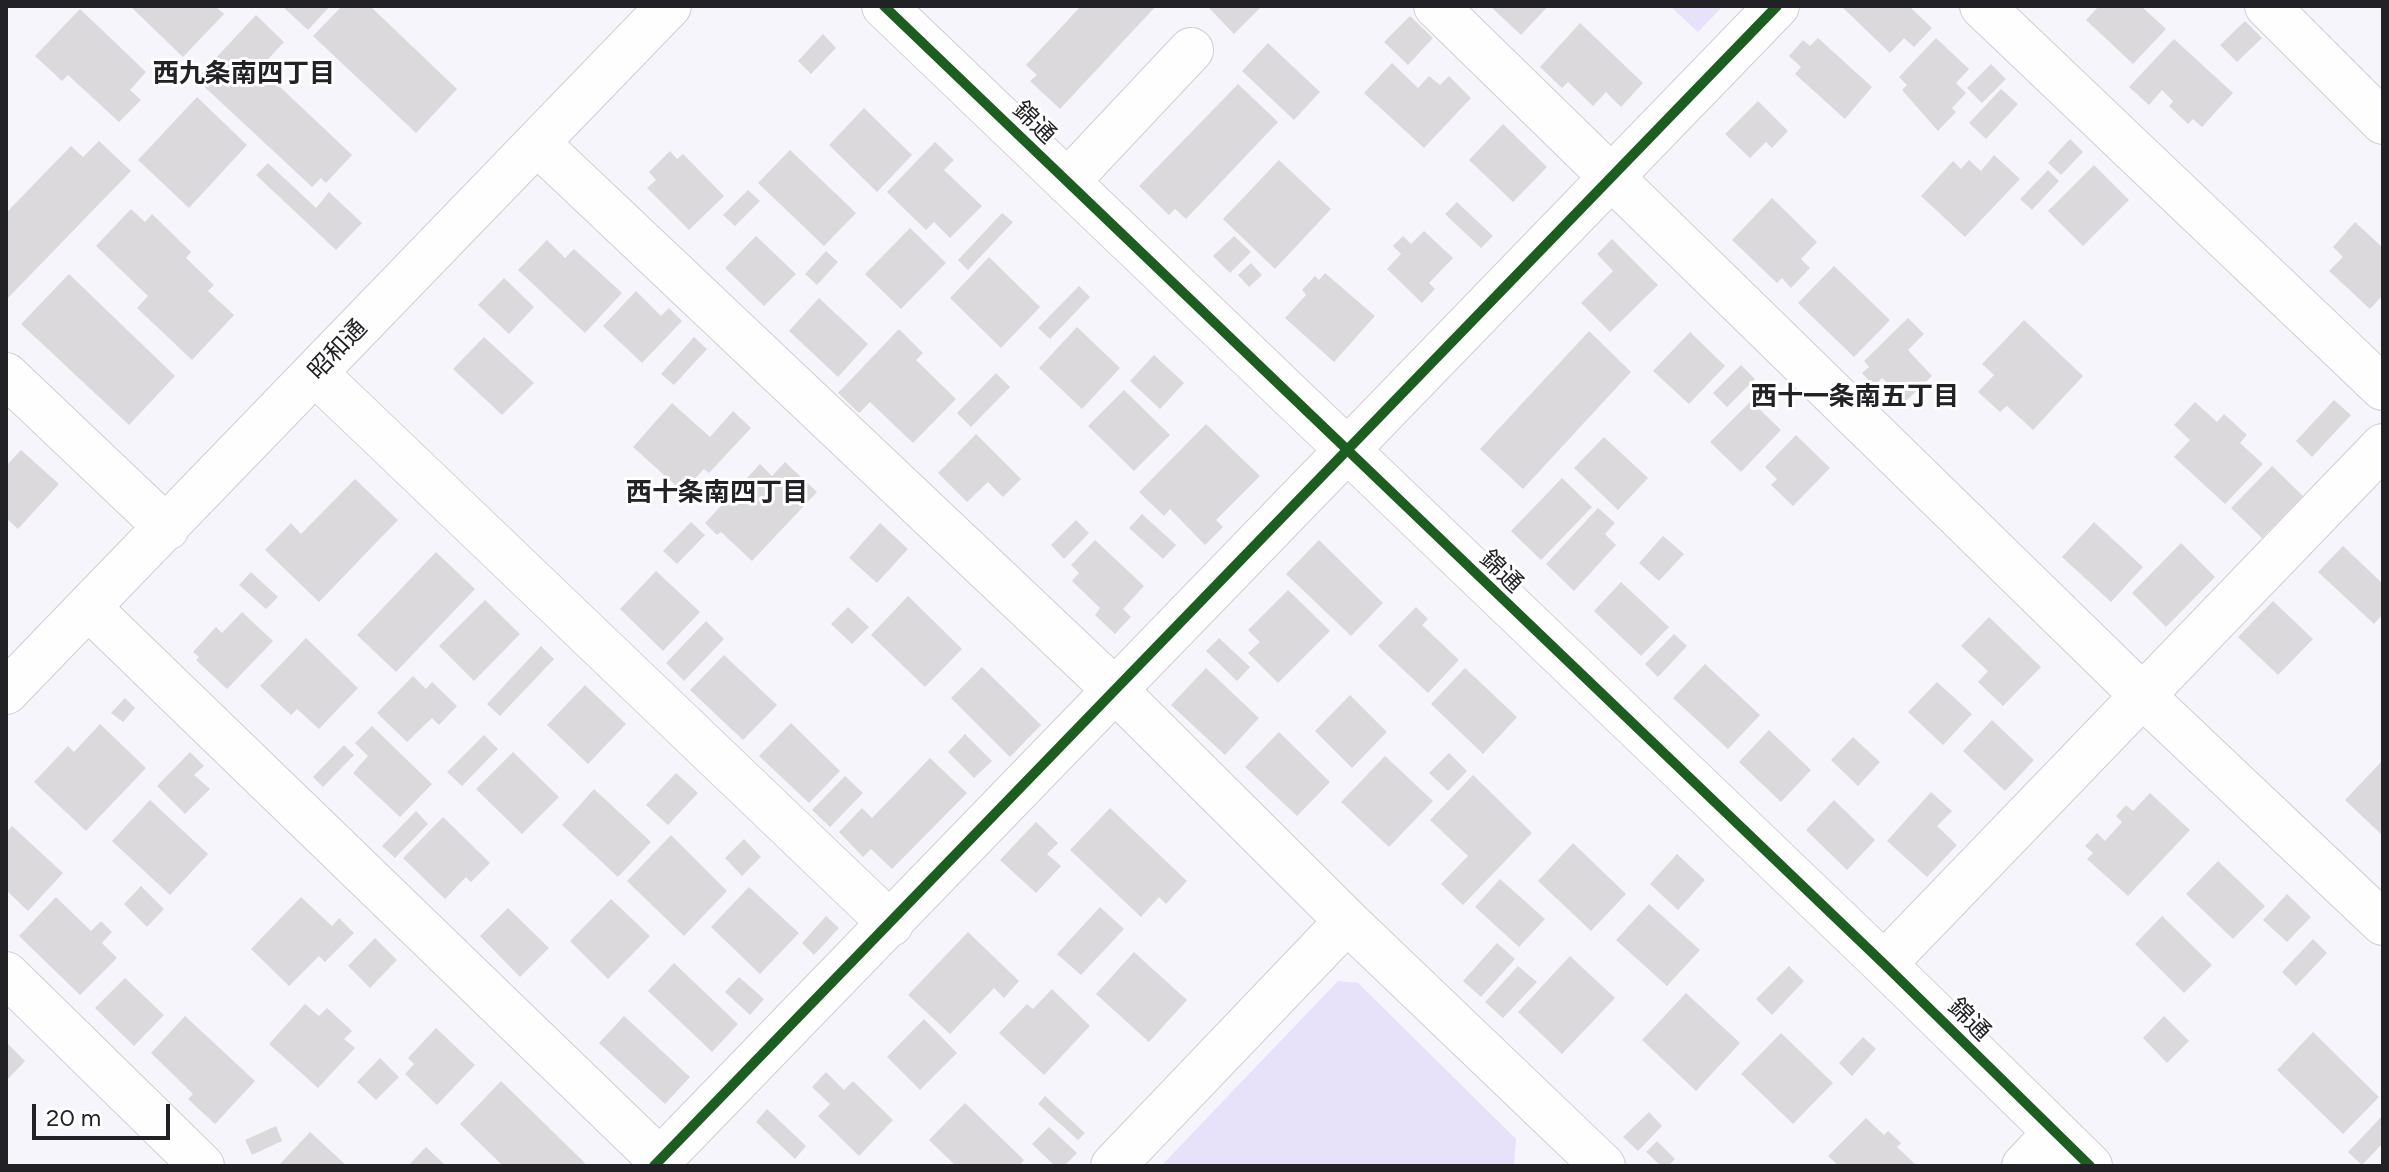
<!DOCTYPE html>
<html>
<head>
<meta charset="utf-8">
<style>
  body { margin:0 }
  #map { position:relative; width:2389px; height:1172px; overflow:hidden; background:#f6f5fb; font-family:Figtree,sans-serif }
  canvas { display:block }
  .frame { position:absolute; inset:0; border:8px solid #222125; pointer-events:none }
  .scale { position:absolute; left:32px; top:1104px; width:138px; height:36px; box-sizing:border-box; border:4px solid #222125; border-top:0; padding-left:10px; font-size:24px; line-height:28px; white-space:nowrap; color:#222125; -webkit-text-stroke:6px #fff; paint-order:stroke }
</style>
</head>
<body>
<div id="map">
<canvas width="2389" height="1172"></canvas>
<div class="frame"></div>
<div class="scale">20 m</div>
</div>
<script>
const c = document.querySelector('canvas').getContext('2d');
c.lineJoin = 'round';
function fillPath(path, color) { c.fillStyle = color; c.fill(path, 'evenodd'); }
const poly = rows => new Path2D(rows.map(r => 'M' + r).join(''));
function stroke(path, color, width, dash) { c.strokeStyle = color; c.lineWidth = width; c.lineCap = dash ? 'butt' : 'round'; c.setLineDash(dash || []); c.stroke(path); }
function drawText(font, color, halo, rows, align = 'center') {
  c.font = font + ' Figtree,"Noto Sans JP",sans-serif'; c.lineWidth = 6; c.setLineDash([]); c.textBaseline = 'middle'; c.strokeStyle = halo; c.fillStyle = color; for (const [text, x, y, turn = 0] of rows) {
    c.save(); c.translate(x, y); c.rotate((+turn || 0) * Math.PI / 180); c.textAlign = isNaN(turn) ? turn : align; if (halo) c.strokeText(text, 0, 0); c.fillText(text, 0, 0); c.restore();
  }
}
const green = poly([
  [1670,6,1723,6,1698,32],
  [1338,981,1358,983,1516,1139,1514,1166,1161,1166]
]);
const building = poly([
  [130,6,215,6,224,14,183,57],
  [282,6,330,6,308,30],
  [342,6,370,6,457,89,416,133,313,36],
  [1081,6,1156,6,1060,109,1030,81,1037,75,1026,65],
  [1207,6,1262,6,1234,34],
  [1490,6,1548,6,1521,35],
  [1841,6,1909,6,1932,28,1914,47,1904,38,1890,53],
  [2099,6,2141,6,2166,29,2133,64,2086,20],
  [80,9,146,72,130,90,141,100,119,122,68,75,62,81,35,56],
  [256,15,284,42,260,68,352,155,326,183,321,178,312,187,196,79],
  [1410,16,1433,38,1408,65,1384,42],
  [2245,21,2262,38,2237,62,2220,45],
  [1580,23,1643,83,1621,107,1606,92,1593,106,1568,82,1562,88,1540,67],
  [823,34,836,48,811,74,798,61],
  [1818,38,1872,87,1845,119,1795,74,1801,67,1789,56,1803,40,1810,46],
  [1936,38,1969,69,1956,83,1966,93,1952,108,1956,112,1938,131,1902,90,1907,85,1899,77],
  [2174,39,2233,93,2202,127,2193,119,2188,124,2169,106,2173,101,2162,90,2149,105,2129,87],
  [1268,43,1320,92,1294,120,1242,71],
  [1392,63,1418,88,1429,76,1440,85,1449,76,1471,98,1424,148,1364,93],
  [1991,64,2006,79,1982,103,1967,88],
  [1238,84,1278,122,1186,219,1175,209,1169,215,1139,186],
  [2001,89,2018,104,1986,139,1969,123],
  [197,97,247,145,189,208,138,160],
  [1758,101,1788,131,1772,148,1766,142,1750,158,1725,134],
  [864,108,912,155,877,192,829,145],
  [1503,124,1547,167,1513,202,1469,160],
  [2070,139,2083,152,2061,175,2048,163],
  [99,141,131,171,6,300,6,213,71,146,83,157],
  [935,142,954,160,944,170,982,206,950,238,934,222,926,230,887,192],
  [790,150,856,213,824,246,758,183],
  [670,151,677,159,683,154,724,196,689,230,647,188,656,180,649,172],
  [1994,155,2020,179,1965,237,1921,196,1953,161,1961,169,1969,160,1981,171],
  [1279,160,1331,209,1275,269,1223,219],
  [268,163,316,208,329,192,362,223,336,250,256,175],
  [2094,165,2129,200,2083,246,2048,211],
  [2048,170,2059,181,2032,210,2020,199],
  [748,190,760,201,735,226,723,215],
  [1772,198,1817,242,1801,259,1810,268,1791,288,1782,278,1777,283,1732,240],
  [1457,202,1493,236,1481,248,1445,214],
  [131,209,145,222,152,214,191,252,186,258,214,285,208,291,234,315,192,360,137,308,148,296,96,246],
  [1002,213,1013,222,968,270,958,260],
  [2355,222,2383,248,2383,295,2370,309,2329,271,2343,257,2333,247],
  [910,228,946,263,901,309,865,274],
  [1424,231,1453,258,1429,283,1435,289,1422,303,1387,269,1401,254,1393,246,1403,236,1411,244],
  [756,236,796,274,764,306,725,268],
  [1234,236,1251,252,1230,273,1213,256],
  [1612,239,1658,285,1610,332,1581,303,1613,271,1597,254],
  [547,240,565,258,574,249,622,293,585,333,518,270],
  [826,251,838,262,817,285,805,274],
  [989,257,1040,307,1001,348,950,298],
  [1251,263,1262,275,1249,287,1238,275],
  [1834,266,1890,320,1854,357,1798,303],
  [1325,273,1375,316,1334,362,1285,318,1306,295,1302,290,1315,276,1319,280],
  [69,274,175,376,129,425,21,324],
  [504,278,534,307,509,334,478,305],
  [1079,286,1090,297,1050,339,1038,328],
  [636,291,661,316,669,308,682,321,642,363,603,326],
  [819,298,868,344,838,377,789,331],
  [1908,318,1924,334,1908,350,1932,376,1906,401,1882,378,1874,386,1862,373,1869,367,1864,361],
  [2024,320,2083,376,2033,430,2007,406,2000,412,1978,392,1994,375,1982,364],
  [1077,327,1120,368,1082,409,1039,368],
  [899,329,923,353,916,360,956,399,913,443,870,402,859,413,838,393],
  [1589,331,1631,372,1523,489,1480,449],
  [1690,332,1725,366,1689,404,1653,371],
  [484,337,534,383,502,415,453,369],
  [694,337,707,349,674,385,661,374],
  [1154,355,1184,383,1160,409,1130,381],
  [1741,365,1755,379,1727,407,1713,393],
  [996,373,1010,387,971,427,957,413],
  [1124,390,1170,435,1134,471,1088,426],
  [2334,400,2351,415,2312,457,2296,441],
  [1751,401,1781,430,1741,472,1710,442],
  [2195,402,2217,422,2224,414,2247,435,2240,443,2263,464,2225,504,2174,457,2190,440,2174,425],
  [672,403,710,437,733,411,751,428,709,473,704,469,683,492,633,447],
  [1206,424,1260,476,1216,520,1223,527,1205,545,1170,509,1164,516,1139,492],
  [976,434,1021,479,1003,497,988,482,967,502,938,473],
  [1796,435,1830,468,1793,506,1771,485,1777,479,1765,467],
  [1604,437,1648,478,1618,510,1574,468],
  [21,450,59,484,18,529,6,518,6,466],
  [785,462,817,492,752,561,721,532,717,535,705,523,760,464,772,476],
  [2272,466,2303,496,2262,538,2231,508],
  [1562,478,1592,507,1541,560,1511,531],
  [355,479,398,520,319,602,265,550,291,523,301,534],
  [1598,508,1615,523,1605,534,1616,545,1574,591,1546,564],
  [1142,514,1176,545,1163,559,1129,528],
  [1076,520,1089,533,1064,559,1051,545],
  [691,522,705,535,677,564,663,551],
  [2094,522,2143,567,2111,602,2062,557],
  [880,523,908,549,877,583,849,558],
  [1663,536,1684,554,1659,581,1639,563],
  [1095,540,1144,586,1123,609,1131,617,1115,634,1095,615,1100,608,1072,581,1079,573,1071,565],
  [1319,540,1383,603,1351,636,1286,574],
  [2181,543,2215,577,2166,627,2132,593],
  [2343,546,2383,584,2383,614,2374,624,2318,572],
  [436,552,475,589,396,672,357,635],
  [656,571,700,612,663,651,620,609],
  [251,572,278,597,266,609,239,585],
  [1621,582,1669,627,1641,656,1594,611],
  [1288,590,1330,631,1278,683,1248,653,1260,642,1248,630],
  [908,596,962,649,925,687,871,635],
  [485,600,520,634,474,681,439,646],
  [2273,601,2313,639,2278,675,2238,637],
  [848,607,869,627,852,644,831,624],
  [1416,607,1428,619,1422,625,1459,660,1428,693,1378,646],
  [242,612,273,641,227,689,196,660,199,657,193,652,216,627,222,633],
  [1989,617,2041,667,2003,706,1978,682,1988,671,1961,646],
  [706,621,724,639,684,681,666,663],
  [1674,634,1687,646,1658,677,1645,664],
  [306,638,358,688,319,729,297,709,291,715,260,686],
  [1219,638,1250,667,1237,681,1206,651],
  [541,646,554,659,500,716,487,704],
  [724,655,777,705,743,740,690,690],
  [1705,664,1760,715,1728,749,1673,698],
  [982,667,1041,725,1010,757,951,698],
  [1206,668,1259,718,1225,755,1171,705],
  [1465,668,1517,717,1483,754,1431,704],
  [413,676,426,689,432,682,457,706,439,725,432,718,407,742,377,713],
  [1937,682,1972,714,1943,745,1908,712],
  [585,685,626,724,588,764,547,725],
  [1350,695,1387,732,1352,768,1315,731],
  [125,698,135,708,123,722,111,713],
  [1992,720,2034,760,2005,791,1963,751],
  [791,723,840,771,809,803,759,756],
  [100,724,146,768,86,831,34,782,68,746,74,752],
  [372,726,432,784,400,817,353,773,368,756,355,743],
  [1769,730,1811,770,1781,802,1739,762],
  [1279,732,1330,782,1297,816,1245,767],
  [965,734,992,761,974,778,948,752],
  [484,735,498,749,462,786,447,772],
  [1853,737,1880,762,1858,786,1831,760],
  [344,745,354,755,323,787,313,777],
  [190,752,204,766,194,775,210,789,185,814,157,786],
  [513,752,559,797,522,834,476,789],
  [1449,753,1467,771,1448,791,1429,773],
  [1385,756,1433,801,1389,847,1341,802],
  [930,758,967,793,892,869,871,849,863,857,839,832,862,808,872,818],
  [2383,760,2383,836,2345,800],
  [676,773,698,793,668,825,646,805],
  [1473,775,1532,833,1463,905,1441,884,1468,856,1430,820],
  [845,776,863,793,830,827,812,810],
  [594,789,651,842,618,877,562,825],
  [1931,792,1952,811,1937,826,1957,845,1927,877,1887,841],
  [2150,793,2190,830,2128,896,2087,859,2093,853,2085,846,2097,833,2105,841,2122,822,2116,816,2126,805,2133,811],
  [150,800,208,854,170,895,112,841],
  [1834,800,1875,840,1847,870,1806,830],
  [1110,808,1187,881,1166,904,1159,897,1141,917,1070,850],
  [416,811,428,824,395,858,382,846],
  [443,817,490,863,471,882,466,877,445,899,403,858],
  [1036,822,1058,843,1047,854,1061,866,1036,893,1000,860],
  [12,826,63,873,28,911,6,890,6,833],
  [671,835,727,891,684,936,627,881],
  [744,839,761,857,742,876,725,858],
  [1573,843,1626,894,1591,931,1538,881],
  [1677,854,1705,880,1678,910,1650,884],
  [2218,861,2265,906,2233,939,2186,894],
  [1500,879,1545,919,1519,947,1475,907],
  [141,886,164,909,147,927,124,904],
  [749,887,799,933,760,974,711,927],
  [2287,894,2311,917,2287,942,2263,920],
  [56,897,91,931,101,921,112,932,102,943,117,958,80,995,19,936],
  [301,897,332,926,339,918,354,933,325,962,319,956,289,986,251,949],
  [611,899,650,936,608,979,570,941],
  [1649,904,1700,950,1667,986,1616,940],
  [1100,907,1124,929,1081,975,1057,954],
  [508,908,549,948,520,977,480,936],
  [826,916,839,928,814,955,802,943],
  [2162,916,2212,965,2184,993,2135,944],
  [968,932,1019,981,1004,998,994,988,950,1034,908,995],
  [375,938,397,960,370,988,348,966],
  [2313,939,2327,953,2296,986,2282,972],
  [1497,943,1515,959,1481,997,1463,981],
  [1134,952,1187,1000,1149,1042,1096,994],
  [1570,956,1615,998,1562,1054,1518,1012],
  [674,963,738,1024,712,1052,648,991],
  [1518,966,1537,982,1503,1018,1485,1002],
  [1789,966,1804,981,1772,1015,1756,999],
  [739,977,764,999,750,1015,725,992],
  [125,978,164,1015,134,1046,95,1008],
  [1052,989,1090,1026,1044,1075,999,1033,1027,1004,1033,1009],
  [1686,993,1740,1043,1696,1091,1642,1040],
  [305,1004,319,1016,327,1008,352,1031,344,1039,355,1048,318,1088,269,1044],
  [185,1016,255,1081,215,1124,188,1099,193,1094,151,1053],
  [624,1016,690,1077,665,1104,599,1043],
  [2164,1016,2189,1041,2167,1063,2143,1038],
  [924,1019,957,1053,920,1090,887,1057],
  [436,1028,475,1065,437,1105,405,1074,414,1064,408,1058],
  [2313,1032,2379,1097,2343,1134,2277,1070],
  [1781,1033,1833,1083,1793,1124,1741,1074],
  [1863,1037,1876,1049,1852,1076,1839,1063],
  [6,1042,25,1061,6,1081],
  [380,1058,399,1077,376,1100,357,1082],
  [826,1072,844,1090,853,1081,893,1120,859,1156,818,1116,830,1104,812,1087],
  [501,1081,585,1163,582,1166,503,1166,460,1124],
  [1045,1096,1085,1133,1078,1140,1038,1104],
  [965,1103,1024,1160,1019,1166,956,1166,929,1140],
  [767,1109,806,1146,795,1159,756,1122],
  [1649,1112,1662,1126,1638,1151,1623,1137],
  [2383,1115,2383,1143,2362,1165,2348,1152],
  [1866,1118,1884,1135,1888,1131,1901,1143,1897,1147,1917,1166,1839,1166,1828,1156],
  [276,1126,282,1141,252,1155,245,1140],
  [1049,1127,1077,1153,1064,1166,1055,1166,1032,1144],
  [310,1132,347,1166,278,1166],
  [1657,1141,1675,1159,1668,1166,1661,1166,1646,1152],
  [426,1147,446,1166,408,1166]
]);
const minor = poly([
  [884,6,1884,964,2090,1166],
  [1436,6,2142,695,2383,923],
  [1982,6,2383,388],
  [2267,6,2383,122],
  [537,143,1116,691,1347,921,1603,1166],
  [1067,182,1191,50],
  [315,373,891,924],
  [6,375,167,528],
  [89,608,660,1160],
  [6,692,669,6],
  [1884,964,2383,446],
  [6,974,202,1166],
  [654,1166,1777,6],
  [1113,1166,1347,921],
  [2024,1166,2055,1133]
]);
const cycleway = poly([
  [884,6,1884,964,2090,1166],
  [654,1166,1777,6]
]);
const streetNames = [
  ["錦通",1034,123,44],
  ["昭和通",338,350,-46],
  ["錦通",1501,572,44],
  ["錦通",1969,1020,45]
];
const neighbourhoodNames = [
  ["西九条南四丁目",244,74],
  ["西十一条南五丁目",1855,397],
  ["西十条南四丁目",717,493]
];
fillPath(green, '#e7e1fa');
fillPath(building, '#dcd9dc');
stroke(minor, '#d0ced3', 46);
stroke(minor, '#fefefe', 44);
stroke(cycleway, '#1b5e20', 10);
drawText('24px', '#222125', '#fff', streetNames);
drawText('bold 26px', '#222125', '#fff', neighbourhoodNames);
</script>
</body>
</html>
